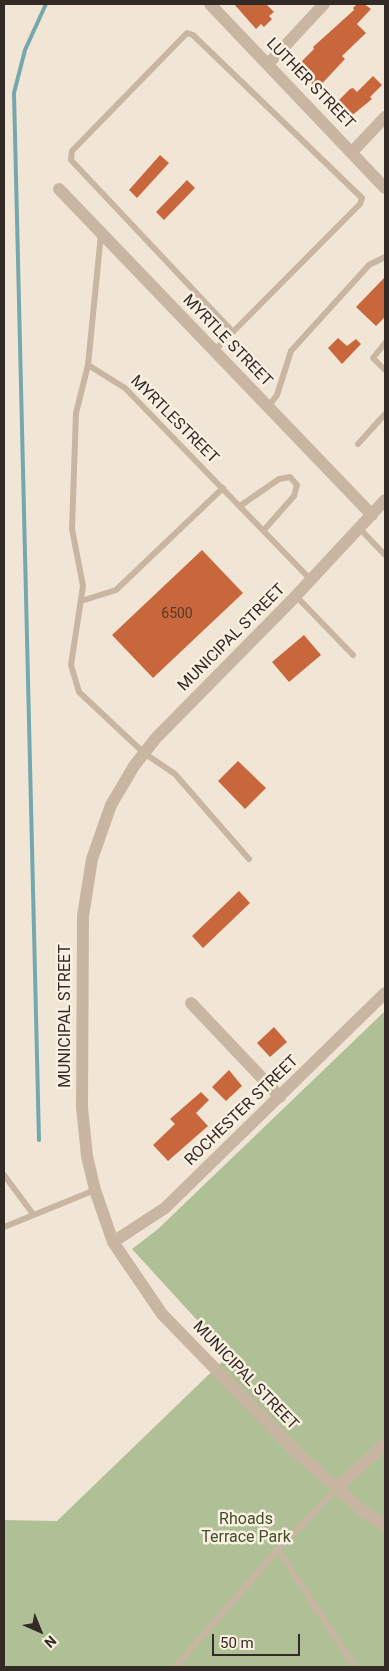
<!DOCTYPE html>
<html>
<head>
<meta charset="utf-8">
<style>
  body { margin:0 }
  #map { position:relative; width:389px; height:1671px; overflow:hidden; background:#f1e6d6; font-family:Roboto,sans-serif }
  canvas { display:block }
  .frame { position:absolute; inset:0; border:5px solid #332a25; pointer-events:none }
  .north { position:absolute; left:15px; top:1606px; width:50px; height:50px; -webkit-text-stroke:4px #f9f0e2; paint-order:stroke; rotate:136deg; font-size:14px; font-weight:700; line-height:20px; text-align:center; color:#332a25 }
  .north::after { content:''; display:block; margin:auto; width:18px; height:22px; background:#332a25; clip-path:polygon(50% 0,100% 100%,50% 72%,0 100%) }
  .scale { position:absolute; left:212px; top:1634px; width:88px; height:22px; box-sizing:border-box; border:2px solid #332a25; border-top:0; padding-left:6px; font-size:15px; line-height:18px; white-space:nowrap; color:#332a25; -webkit-text-stroke:4px #f9f0e2; paint-order:stroke }
</style>
</head>
<body>
<div id="map">
<canvas width="389" height="1671"></canvas>
<div class="frame"></div>
<div class="north">N</div>
<div class="scale">50 m</div>
</div>
<script>
const c = document.querySelector('canvas').getContext('2d');
c.lineJoin = 'round';
function fillPath(path, color) { c.fillStyle = color; c.fill(path, 'evenodd'); }
const poly = rows => new Path2D(rows.map(r => 'M' + r).join(''));
function stroke(path, color, width, dash) { c.strokeStyle = color; c.lineWidth = width; c.lineCap = dash ? 'butt' : 'round'; c.setLineDash(dash || []); c.stroke(path); }
function drawText(font, color, halo, rows, align = 'center') {
  c.font = font + ' Roboto,sans-serif'; c.lineWidth = 5; c.setLineDash([]); c.textBaseline = 'middle'; c.strokeStyle = halo; c.fillStyle = color; for (const [text, x, y, turn = 0] of rows) {
    c.save(); c.translate(x, y); c.rotate((+turn || 0) * Math.PI / 180); c.textAlign = isNaN(turn) ? turn : align; if (halo) c.strokeText(text, 0, 0); c.fillText(text, 0, 0); c.restore();
  }
}
const green = poly([
  [385,1011,385,1667,4,1667,4,1520,57,1521,229,1355,132,1249,158,1229]
]);
const stream = poly([
  [39,1140,14,93,25,50,46,4]
]);
const building = poly([
  [234,4,266,4,274,12,269,16,272,19,264,27,261,24,256,29],
  [357,4,364,4,371,9,357,24,366,33,342,56,345,59,317,89,296,67,314,49,313,47,354,10,353,8],
  [373,76,382,85,370,97,372,99,350,117,336,103,350,89,353,88,357,92],
  [160,155,169,163,137,198,129,190],
  [187,180,195,188,164,220,156,212],
  [385,277,385,317,376,326,356,307],
  [338,338,347,346,356,339,361,344,342,364,328,348],
  [202,550,243,593,153,678,112,635],
  [304,635,321,655,289,682,272,662],
  [238,761,266,788,245,809,218,781],
  [239,891,250,903,203,948,192,936],
  [274,1027,287,1042,270,1057,257,1043],
  [229,1070,242,1086,226,1101,212,1087],
  [201,1092,209,1100,196,1113,208,1126,168,1161,153,1145,175,1124,170,1119]
]);
const lane = poly([
  [101,234,88,365,76,413,72,529,83,586,71,665,79,692,144,753,175,774,249,859],
  [385,343,373,358,385,370],
  [214,351,360,204,362,198,193,35,187,33,72,151,71,160,233,332],
  [88,365,125,388,311,580],
  [268,407,277,395,291,351,369,265,385,257],
  [358,444,385,414],
  [240,506,279,479,290,477,297,485,294,496,264,530],
  [359,528,385,555],
  [296,596,353,655],
  [81,601,116,590,223,488],
  [4,1175,33,1214],
  [4,1227,95,1190],
  [278,1550,355,1667],
  [175,1667,275,1553,337,1488]
]);
const street = poly([
  [210,4,385,188],
  [269,63,324,4],
  [352,152,385,117],
  [59,189,372,515],
  [385,500,292,600,156,738,134,766,111,805,92,859,83,916,82,1107,87,1156,95,1190,113,1242,162,1314,296,1452,363,1511,385,1526],
  [191,1003,280,1097],
  [113,1242,165,1208,385,993],
  [337,1488,385,1444]
]);
const numberNames = [
  ["6500",177,614]
];
const streetNames = [
  ["LUTHER STREET",310,84,46],
  ["MYRTLE STREET",227,341,46],
  ["MYRTLESTREET",174,420,45],
  ["MUNICIPAL STREET",232,638,-45],
  ["MUNICIPAL STREET",66,1016,-90],
  ["ROCHESTER STREET",242,1111,-44],
  ["MUNICIPAL STREET",245,1376,46]
];
const parkNames = [
  ["Rhoads",246,1520],
  ["Terrace Park",246,1538]
];
fillPath(green, '#afc096');
stroke(stream, '#75a8ae', 4);
fillPath(building, '#c9673c');
stroke(lane, '#c9b6a2', 6);
stroke(street, '#c9b6a2', 12);
drawText('14px', '#58392b', null, numberNames);
drawText('16px', '#332a25', '#f9f0e2', streetNames);
drawText('16px', '#405228', '#f9f0e2', parkNames);
</script>
</body>
</html>
